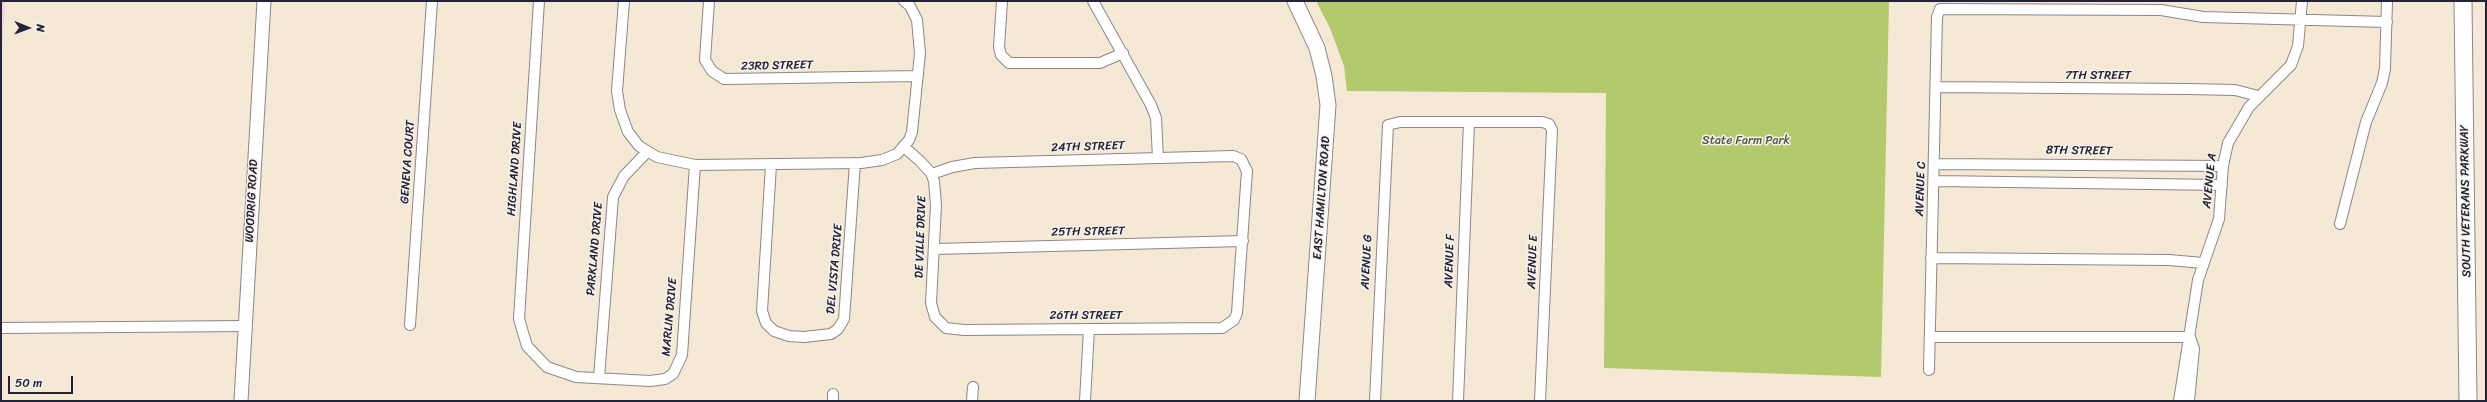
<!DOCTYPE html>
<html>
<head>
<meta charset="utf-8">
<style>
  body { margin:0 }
  #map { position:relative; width:2487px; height:402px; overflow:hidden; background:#f5e9d5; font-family:Sriracha,sans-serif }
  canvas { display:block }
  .frame { position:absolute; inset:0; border:2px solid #22223b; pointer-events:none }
  .north { position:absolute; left:8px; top:8px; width:40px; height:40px; -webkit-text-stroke:3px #f7f3e8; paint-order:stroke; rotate:91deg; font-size:11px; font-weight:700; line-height:16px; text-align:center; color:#22223b }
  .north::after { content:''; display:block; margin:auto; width:14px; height:18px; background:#22223b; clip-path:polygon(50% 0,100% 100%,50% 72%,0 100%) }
  .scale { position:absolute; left:8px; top:376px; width:65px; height:18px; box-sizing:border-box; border:2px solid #22223b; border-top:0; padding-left:5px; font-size:12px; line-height:14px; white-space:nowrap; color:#22223b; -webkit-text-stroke:3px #f7f3e8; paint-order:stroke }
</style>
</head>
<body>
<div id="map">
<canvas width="2487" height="402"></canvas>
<div class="frame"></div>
<div class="north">N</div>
<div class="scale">50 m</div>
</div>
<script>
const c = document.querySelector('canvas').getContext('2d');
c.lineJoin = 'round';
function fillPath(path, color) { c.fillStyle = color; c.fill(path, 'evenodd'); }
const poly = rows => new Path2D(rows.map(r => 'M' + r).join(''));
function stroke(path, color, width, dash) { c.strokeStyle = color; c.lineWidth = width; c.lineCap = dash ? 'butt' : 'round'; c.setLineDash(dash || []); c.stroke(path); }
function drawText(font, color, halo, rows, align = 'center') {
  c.font = font + ' Sriracha,sans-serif'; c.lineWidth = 3; c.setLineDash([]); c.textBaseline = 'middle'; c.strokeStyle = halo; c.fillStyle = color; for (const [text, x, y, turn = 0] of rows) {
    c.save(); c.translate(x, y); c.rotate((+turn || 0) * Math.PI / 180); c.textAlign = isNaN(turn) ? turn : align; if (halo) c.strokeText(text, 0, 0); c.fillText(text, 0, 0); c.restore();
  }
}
const built = poly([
  [1,1,5,1,1,66]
]);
const green = poly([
  [1316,1,1889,1,1881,377,1604,368,1606,93,1347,91,1344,66,1330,28]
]);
const minor = poly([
  [539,1,519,319,527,346,547,367,576,377,650,381,665,379,673,374,682,355,695,165],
  [624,1,617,91,620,110,628,132,639,146,657,157,695,165,861,163,882,160,897,154,909,140,912,132,920,53,917,20,910,6,904,1],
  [709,1,705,60,712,71,724,79,918,76],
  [1002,1,999,47,1001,55,1009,63,1100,63,1123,53],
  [1093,1,1151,105,1156,118,1158,158],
  [1936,87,2189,89,2235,90,2258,96],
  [904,147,920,161,931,173,934,181,936,205,931,303,935,317,946,328,964,330,1222,328,1234,320,1237,313,1247,171,1241,159,1233,156,975,163,952,167,932,174],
  [1934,164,2223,166],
  [771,165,762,311,766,323,774,331,789,336,804,337,831,334,838,329,844,319,855,163],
  [1934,181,2222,185],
  [2340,224,2366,122,2382,83,2385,69,2387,1],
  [935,249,1243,241],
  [1931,258,2169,260,2203,263],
  [410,325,432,1],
  [1,328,245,326],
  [1930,337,2190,337],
  [1929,370,1937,17,1940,9,2161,10,2203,17,2387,22],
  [599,378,613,197,624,176,647,152],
  [833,401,833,394],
  [972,401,973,387],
  [1085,401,1089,329],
  [1375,401,1388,125,1400,122,1542,122,1549,124,1552,130,1540,401],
  [1458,401,1469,122],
  [2179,401,2198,280,2219,219,2223,166,2228,143,2249,107,2291,65,2298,46,2302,1],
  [2189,401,2194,349,2190,337]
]);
const tertiary = poly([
  [241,401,264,1]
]);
const secondary = poly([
  [1295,1,1317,48,1324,76,1328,105,1307,401]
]);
const trunk = poly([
  [2463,1,2468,401]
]);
const streetNames = [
  ["23RD STREET",777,66,-1],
  ["7TH STREET",2098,76],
  ["24TH STREET",1088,147,-2],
  ["8TH STREET",2079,151,1],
  ["GENEVA COURT",408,162,-86],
  ["HIGHLAND DRIVE",515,169,-86],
  ["AVENUE A",2210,181,-84],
  ["AVENUE C",1921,189,-88],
  ["EAST HAMILTON ROAD",1322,198,-86],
  ["WOODRIG ROAD",252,201,-87],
  ["SOUTH VETERANS PARKWAY",2466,201,-91],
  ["25TH STREET",1088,232,-1],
  ["DE VILLE DRIVE",921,237,-88],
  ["PARKLAND DRIVE",595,249,-85],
  ["AVENUE F",1450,261,-88],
  ["AVENUE G",1367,262,-87],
  ["AVENUE E",1533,262,-88],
  ["DEL VISTA DRIVE",835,269,-85],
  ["26TH STREET",1086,316],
  ["MARLIN DRIVE",670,317,-85]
];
const parkNames = [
  ["State Farm Park",1746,141]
];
fillPath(built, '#f5cfdb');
fillPath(green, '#b2c96d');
stroke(minor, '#8c8688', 12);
stroke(tertiary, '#8c8688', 15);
stroke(secondary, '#8c8688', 17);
stroke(trunk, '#8c8688', 19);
stroke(minor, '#fff', 10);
stroke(tertiary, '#fff', 13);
stroke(secondary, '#fff', 15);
stroke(trunk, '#fff', 17);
drawText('12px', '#22223b', '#f7f3e8', streetNames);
drawText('12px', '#4d544a', '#f7f3e8', parkNames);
</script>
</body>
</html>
